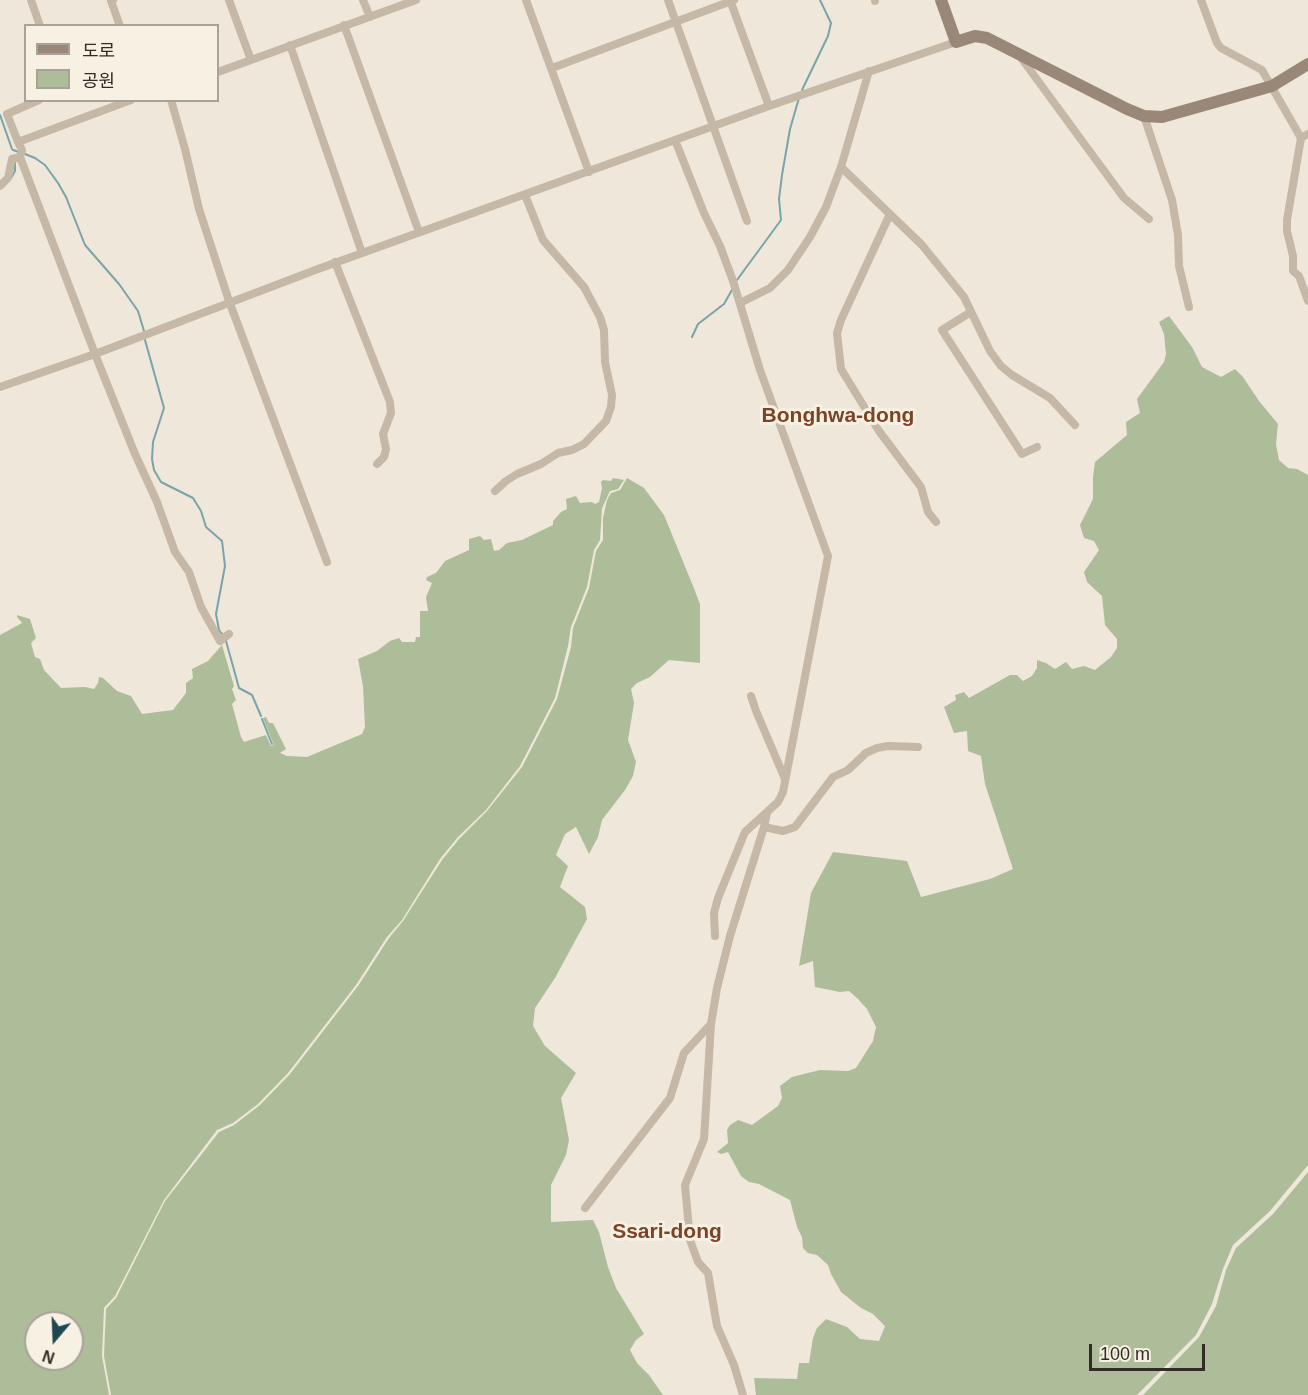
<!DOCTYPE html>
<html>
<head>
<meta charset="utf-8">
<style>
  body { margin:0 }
  #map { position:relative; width:1308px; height:1395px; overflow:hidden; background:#efe7d9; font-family:Arial,"Noto Sans KR",sans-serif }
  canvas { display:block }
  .legend { position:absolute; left:24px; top:24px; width:195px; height:78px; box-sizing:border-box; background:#f7f1e4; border:2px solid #a9a298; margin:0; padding:8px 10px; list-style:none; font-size:18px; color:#332b26 }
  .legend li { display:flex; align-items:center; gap:12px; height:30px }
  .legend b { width:30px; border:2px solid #a9a298 }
  .north { position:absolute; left:24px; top:1311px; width:60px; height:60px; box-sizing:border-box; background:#f7f1e4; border:2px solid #a9a298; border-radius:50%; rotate:199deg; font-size:16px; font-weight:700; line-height:24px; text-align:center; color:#332b26 }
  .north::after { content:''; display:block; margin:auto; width:21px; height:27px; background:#1f4851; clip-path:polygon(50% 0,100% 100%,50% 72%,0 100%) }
  .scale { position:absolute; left:1089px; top:1344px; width:116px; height:27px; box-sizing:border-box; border:3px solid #332b26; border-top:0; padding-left:8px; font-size:18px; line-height:21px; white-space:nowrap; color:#332b26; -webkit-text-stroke:4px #f7f1e4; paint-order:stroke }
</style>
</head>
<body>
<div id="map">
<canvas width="1308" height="1395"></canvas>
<ul class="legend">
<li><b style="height:8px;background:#998777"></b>도로</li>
<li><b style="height:16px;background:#adbd9a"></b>공원</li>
</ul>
<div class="north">N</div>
<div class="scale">100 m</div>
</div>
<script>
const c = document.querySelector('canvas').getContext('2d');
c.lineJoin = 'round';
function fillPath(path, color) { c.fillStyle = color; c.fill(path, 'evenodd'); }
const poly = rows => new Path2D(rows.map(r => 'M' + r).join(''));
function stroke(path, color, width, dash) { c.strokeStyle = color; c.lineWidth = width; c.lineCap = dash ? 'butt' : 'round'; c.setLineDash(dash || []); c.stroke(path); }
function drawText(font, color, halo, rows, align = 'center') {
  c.font = font + ' Arial,sans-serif'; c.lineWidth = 6; c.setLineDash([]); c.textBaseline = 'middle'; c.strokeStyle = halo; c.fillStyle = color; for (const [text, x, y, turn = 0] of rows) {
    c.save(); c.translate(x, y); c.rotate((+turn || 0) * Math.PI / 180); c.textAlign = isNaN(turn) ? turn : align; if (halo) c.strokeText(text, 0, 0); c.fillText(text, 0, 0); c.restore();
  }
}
const green = poly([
  [1169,316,1192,347,1202,367,1221,377,1235,369,1243,377,1259,401,1278,424,1276,444,1279,460,1288,468,1297,469,1308,475,1308,1165,1270,1211,1233,1245,1223,1269,1212,1304,1196,1335,1137,1395,756,1395,754,1378,797,1379,799,1363,809,1363,813,1338,817,1328,826,1319,847,1327,860,1339,879,1341,885,1326,873,1314,861,1308,841,1292,831,1274,828,1265,817,1255,808,1253,803,1248,802,1237,797,1227,790,1200,759,1184,749,1182,741,1176,728,1152,721,1154,717,1152,728,1143,727,1130,730,1125,738,1120,752,1125,778,1106,782,1098,780,1086,792,1077,820,1070,848,1071,856,1068,873,1041,876,1027,867,1009,858,999,849,991,840,992,815,987,813,961,799,966,811,893,833,852,907,861,921,897,990,879,1013,869,985,784,981,756,968,751,967,731,954,733,944,707,956,700,955,695,964,692,969,698,1010,675,1017,675,1023,681,1032,676,1037,668,1037,660,1046,663,1055,669,1066,662,1072,669,1084,666,1095,670,1111,657,1117,648,1117,639,1105,625,1102,596,1087,582,1084,572,1099,550,1094,541,1084,538,1080,525,1093,499,1093,477,1095,462,1127,435,1126,422,1140,413,1137,399,1164,362,1166,354,1164,334,1159,322],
  [613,478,624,480,618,489,610,491,602,508,600,540,594,550,587,587,571,627,568,646,555,698,520,766,486,810,458,837,440,859,402,920,387,937,356,985,288,1073,258,1104,233,1123,217,1130,164,1200,115,1296,104,1308,102,1356,109,1395,0,1395,0,635,22,623,17,617,17,615,30,619,36,638,31,643,35,657,40,659,44,670,61,688,85,687,94,689,98,683,99,677,103,678,117,691,131,696,142,714,173,710,186,693,186,683,193,678,192,669,208,661,222,645,234,686,232,689,236,700,232,704,241,737,244,742,266,735,271,746,274,745,263,718,266,717,269,723,273,723,286,749,280,753,287,756,307,757,362,734,365,727,363,686,358,659,377,651,390,641,399,638,402,642,415,642,416,637,420,637,420,611,428,611,426,597,432,583,426,580,427,577,436,573,445,561,469,550,469,539,480,536,484,540,491,539,494,551,499,550,507,543,522,540,553,525,553,521,561,512,567,509,566,499,576,496,580,503,592,502,595,504,599,502,602,488,601,482,603,480,611,481],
  [36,1323,72,1323,72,1359,36,1359],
  [627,478,644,488,664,515,693,586,700,604,700,663,669,660,650,677,637,683,631,689,634,703,628,740,636,762,633,776,625,790,602,820,598,837,589,854,576,827,565,834,556,855,568,866,560,887,585,907,587,919,555,978,535,1008,533,1026,545,1046,576,1073,561,1098,569,1140,566,1155,551,1185,551,1222,593,1220,599,1232,608,1267,616,1288,644,1334,636,1340,630,1350,637,1363,649,1375,663,1395,111,1395,104,1356,106,1309,116,1298,165,1201,219,1132,234,1125,260,1105,290,1074,358,986,389,938,403,921,442,860,459,839,487,811,522,767,557,699,571,647,573,628,589,588,596,551,603,540,603,518,607,500,611,493,620,490],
  [1308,1172,1308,1395,1143,1395,1199,1337,1216,1306,1226,1270,1236,1248,1273,1214]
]);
const stream = poly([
  [802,90,828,36,831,23,820,0],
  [0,115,12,149],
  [13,150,19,152],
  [25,154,35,158,45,165,58,183,66,197,85,245,119,284,138,311,144,331],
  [11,178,15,171,15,161],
  [737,280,781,220,779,199,782,175,790,129,799,98],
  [692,337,698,324,724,304,733,288],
  [145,340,164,408,153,442,152,459,154,470,161,482,193,498,201,511,206,527,222,541,225,566,216,614,219,630,223,635],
  [226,641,239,688,252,695,261,716],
  [262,719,272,744]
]);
const street = poly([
  [31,0,40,26],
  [113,0,111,1,120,26],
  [229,0,251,60],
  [363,0,370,17],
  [526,0,589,172],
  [668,0,747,221],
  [730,0,769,106],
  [875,0,875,1],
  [1201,0,1217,43,1221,48,1262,70,1301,138,1308,134],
  [344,25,419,232],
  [290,45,362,253],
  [1019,55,1124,198,1149,219],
  [552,68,734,0],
  [218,72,416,0],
  [171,100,185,149,199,209,229,301,327,562],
  [1144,116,1172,200,1178,235,1179,266,1189,307],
  [1301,138,1287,220,1287,231,1293,256,1293,271,1299,276,1308,301],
  [675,140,704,213,720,246,733,281,760,370,828,556,783,792,778,802,745,832,718,898,714,913,715,936],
  [18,142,7,114,39,100],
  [20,157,95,354,135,454,157,502,175,552,189,572,201,607,220,641,229,634],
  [841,167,922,245,964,297,990,351,1001,366,1012,375,1050,398,1075,425],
  [0,186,8,178,12,159,20,157,22,150,18,142,131,100],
  [890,214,841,320,837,333,841,369,879,431,921,487,928,512,936,522],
  [335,262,390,402,391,413,383,434,386,449,384,457,377,464],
  [740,303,770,288,788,270,810,237,826,207,841,167,869,71],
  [971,312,942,330,1022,454,1037,447],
  [0,387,95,354,318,269,769,106,956,42],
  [495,491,506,481,517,474,541,464,558,453,572,450,584,444,606,421,611,407,612,395,605,362,604,330,600,317,584,287,543,240,525,195],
  [751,696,756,711,785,779],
  [764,827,783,831,795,827,833,777,848,770,866,753,877,748,888,746,918,747],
  [585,1208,670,1098,684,1053,711,1024],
  [743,1395,734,1365,717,1326,708,1273,698,1262,690,1240,685,1185,704,1139,711,1024,717,988,730,936,764,827,767,813]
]);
const secondary = poly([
  [941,0,956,42,975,36,987,38,1127,109,1144,116,1162,117,1272,86,1308,64]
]);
const quarterNames = [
  ["Bonghwa-dong",838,416],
  ["Ssari-dong",667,1232]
];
fillPath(green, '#adbd9a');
stroke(stream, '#7aa3aa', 2);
stroke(street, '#c6b8a6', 8);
stroke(secondary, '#998777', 12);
drawText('bold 21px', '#7c4325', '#f7f1e4', quarterNames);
</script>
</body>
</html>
